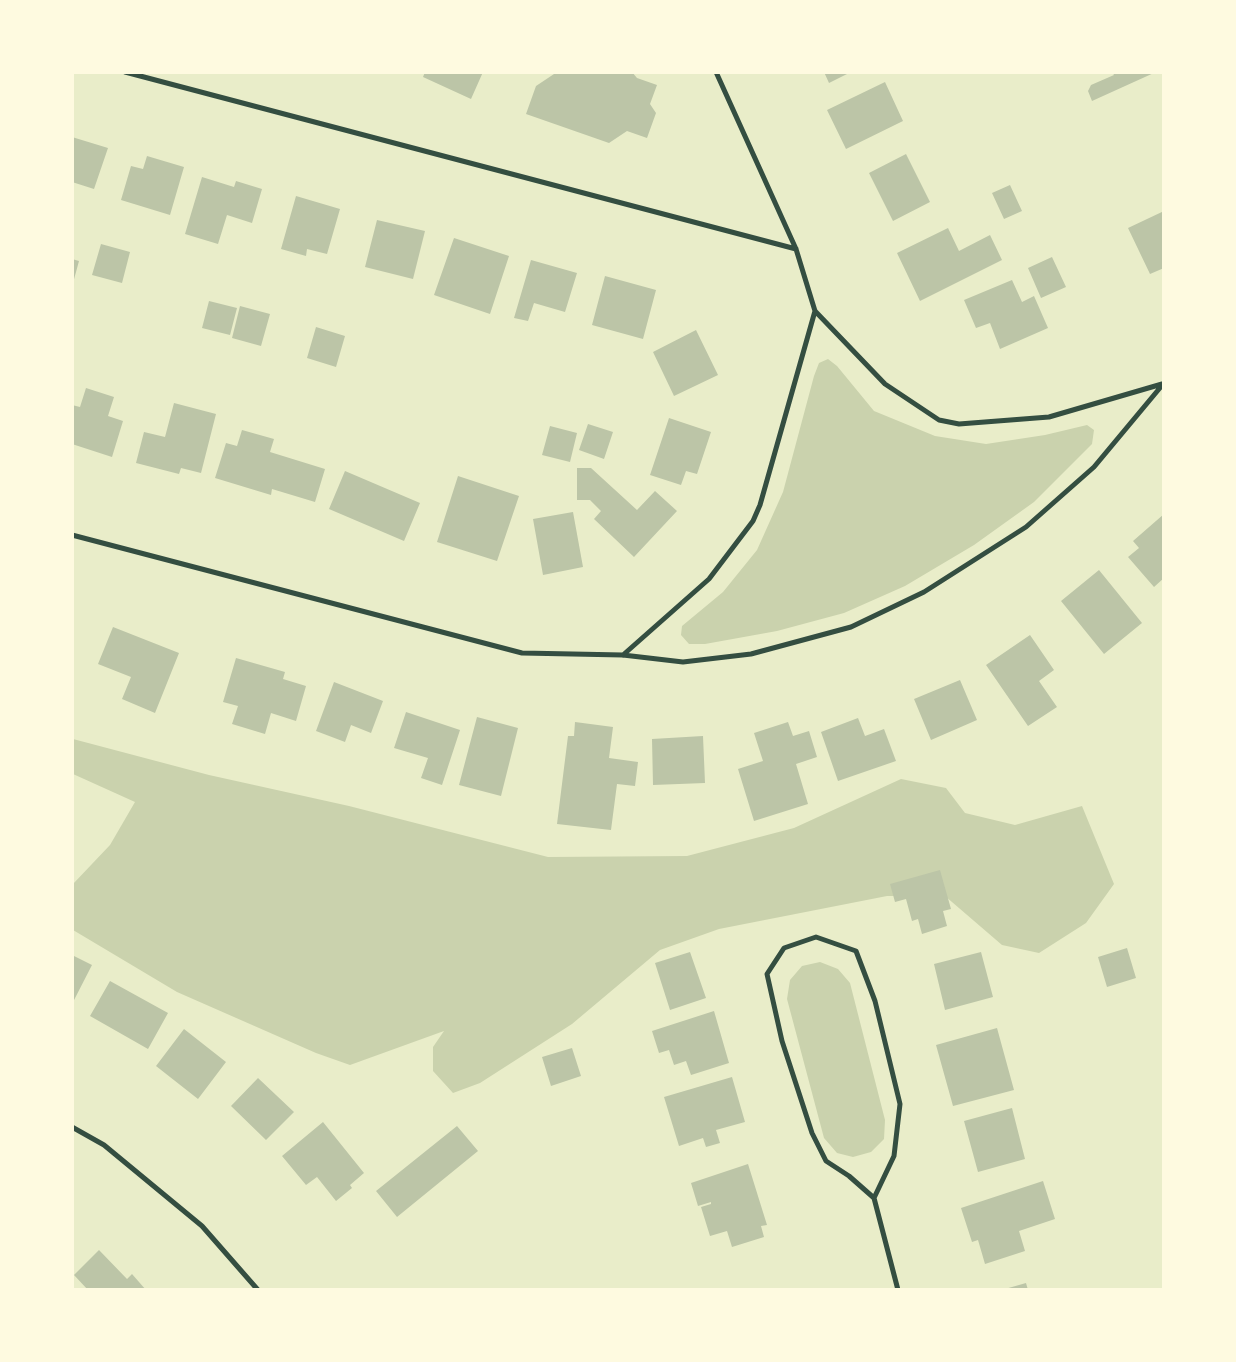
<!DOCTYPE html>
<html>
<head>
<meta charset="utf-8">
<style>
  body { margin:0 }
  #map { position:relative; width:1236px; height:1362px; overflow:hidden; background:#e9edc9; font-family:"Titillium Web",sans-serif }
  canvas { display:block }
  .frame { position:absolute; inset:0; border:74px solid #fefae0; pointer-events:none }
</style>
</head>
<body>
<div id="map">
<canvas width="1236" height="1362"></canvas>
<div class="frame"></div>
</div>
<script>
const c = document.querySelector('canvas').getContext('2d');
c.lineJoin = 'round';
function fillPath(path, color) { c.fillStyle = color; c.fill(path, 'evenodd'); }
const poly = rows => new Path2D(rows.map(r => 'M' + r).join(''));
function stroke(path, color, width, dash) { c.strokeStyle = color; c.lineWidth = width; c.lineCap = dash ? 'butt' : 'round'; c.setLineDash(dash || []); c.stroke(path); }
const green = poly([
  [828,359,837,366,874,411,935,436,986,444,1045,435,1087,425,1094,430,1092,444,1034,502,974,545,905,586,844,613,777,631,705,644,689,644,681,635,682,626,723,592,757,550,783,492,814,376,819,363],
  [73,739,209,775,349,806,548,857,687,856,794,828,901,779,946,788,965,813,1015,825,1082,806,1114,884,1086,923,1039,953,1002,945,945,896,887,896,719,929,660,950,572,1024,480,1083,453,1093,433,1071,433,1047,444,1031,350,1065,316,1053,177,992,73,930,73,884,110,845,135,802,73,774],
  [820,962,838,969,850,983,885,1120,884,1139,871,1152,853,1157,837,1153,824,1138,787,999,790,980,802,966]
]);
const building = poly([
  [425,72,483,72,471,99,423,77],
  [557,72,632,72,637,78,657,85,650,104,656,113,647,138,627,131,609,143,526,114,536,86],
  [824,72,851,72,829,83],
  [1112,72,1156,72,1092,101,1088,91,1091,85,1114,75],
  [885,82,903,121,846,149,827,110],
  [72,137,108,148,94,189,72,182],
  [906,154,930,202,893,221,869,173],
  [147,156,184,167,170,215,121,200,131,166,143,169],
  [202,177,234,187,236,181,262,189,252,223,227,215,218,244,185,234],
  [1010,185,1022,211,1004,219,992,193],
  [296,196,340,209,327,254,307,249,306,256,281,249],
  [1164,211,1164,268,1150,274,1128,228],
  [377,220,425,231,413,279,365,267],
  [948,228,959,251,990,235,1002,260,920,301,897,253],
  [454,238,509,256,490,314,434,295],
  [101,244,130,252,122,283,92,275],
  [1052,257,1066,287,1041,298,1028,268],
  [72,259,79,261,73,283,72,283],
  [531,260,577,273,565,312,534,303,528,321,514,318],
  [605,276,656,290,643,339,592,325],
  [1012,280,1022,302,1034,296,1048,328,1000,349,990,323,976,328,964,300],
  [209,301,237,308,230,335,202,328],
  [240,306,270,314,261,346,232,338],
  [316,327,345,336,336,367,307,358],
  [696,330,718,375,674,396,653,352],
  [86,388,114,397,108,416,123,421,112,457,72,444,72,405,80,407],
  [174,403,216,414,201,473,181,468,179,474,136,463,144,432,165,437],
  [669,418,711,432,697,474,686,471,681,485,650,475],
  [588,424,613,432,604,459,579,450],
  [550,426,577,433,570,462,542,455],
  [242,430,274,439,270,452,325,469,315,502,272,489,271,495,215,478,226,443,237,446],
  [577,468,591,468,637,510,655,491,677,511,634,557,594,519,601,511,590,500,577,500],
  [345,471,420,503,404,541,329,509],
  [458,476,519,496,497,561,437,542],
  [573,512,583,567,543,575,533,519],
  [1164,514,1164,578,1154,587,1128,557,1139,548,1133,541],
  [1099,570,1142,623,1104,654,1061,601],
  [113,627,179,653,155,713,122,699,131,677,98,664],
  [1030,635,1054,670,1039,681,1057,707,1028,726,986,665],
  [236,658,285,672,283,679,306,686,296,721,271,713,265,734,232,724,238,706,223,702],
  [960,680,977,720,931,740,914,699],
  [334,682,383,701,371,733,351,725,345,742,316,731],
  [406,712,460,730,442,785,421,778,428,758,394,748],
  [477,717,518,728,501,796,459,785],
  [858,718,865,736,884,729,896,761,838,781,821,732],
  [575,722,613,727,609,758,638,762,635,786,617,784,611,830,557,824,568,736,574,736],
  [788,722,793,736,809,731,817,757,796,764,808,804,754,821,738,769,763,761,754,733],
  [703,736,705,783,653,785,652,739],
  [940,870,951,909,943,911,947,926,922,934,918,919,912,921,906,899,895,902,890,884],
  [1127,948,1136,978,1107,987,1098,957],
  [690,952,706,998,670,1010,655,963],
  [981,952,993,997,945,1010,934,964],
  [72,955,92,965,72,1004],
  [110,981,168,1013,148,1049,90,1016],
  [714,1011,729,1063,691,1075,686,1061,674,1065,669,1050,659,1053,652,1031],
  [997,1028,1014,1090,953,1106,936,1045],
  [184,1029,226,1062,198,1099,156,1066],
  [572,1048,581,1076,551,1086,542,1057],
  [732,1077,745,1122,716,1130,720,1143,706,1147,703,1138,679,1146,664,1097],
  [258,1078,294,1112,266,1140,231,1106],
  [1012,1108,1025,1159,978,1172,964,1121],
  [323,1122,364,1173,350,1185,352,1188,336,1201,317,1177,306,1185,282,1156],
  [457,1126,478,1151,397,1217,376,1191],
  [748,1164,767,1225,761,1226,764,1237,732,1247,727,1231,710,1236,701,1207,711,1204,711,1202,698,1206,691,1183],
  [1043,1181,1055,1219,1019,1231,1025,1251,985,1264,978,1240,972,1242,961,1208],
  [99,1250,127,1279,132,1274,146,1290,88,1290,74,1275],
  [1026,1283,1028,1290,1005,1290,1005,1289]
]);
const minor = poly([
  [125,72,796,249],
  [716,72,796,249,815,311,885,384,939,420,959,424,1049,417,1162,384],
  [72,535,522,653,623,655,683,662,751,654,851,627,924,592,1026,527,1094,467,1164,383],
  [623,655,709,579,753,521,760,505,815,311],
  [72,1127,104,1145,202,1226,258,1290],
  [874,1198,894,1156,900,1104,875,1001,856,951,816,937,784,948,767,974,782,1041,812,1133,826,1161,849,1176,874,1198,898,1290]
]);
fillPath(green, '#cad2ad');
fillPath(building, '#bcc5a7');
stroke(minor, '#344e41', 5);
</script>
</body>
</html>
